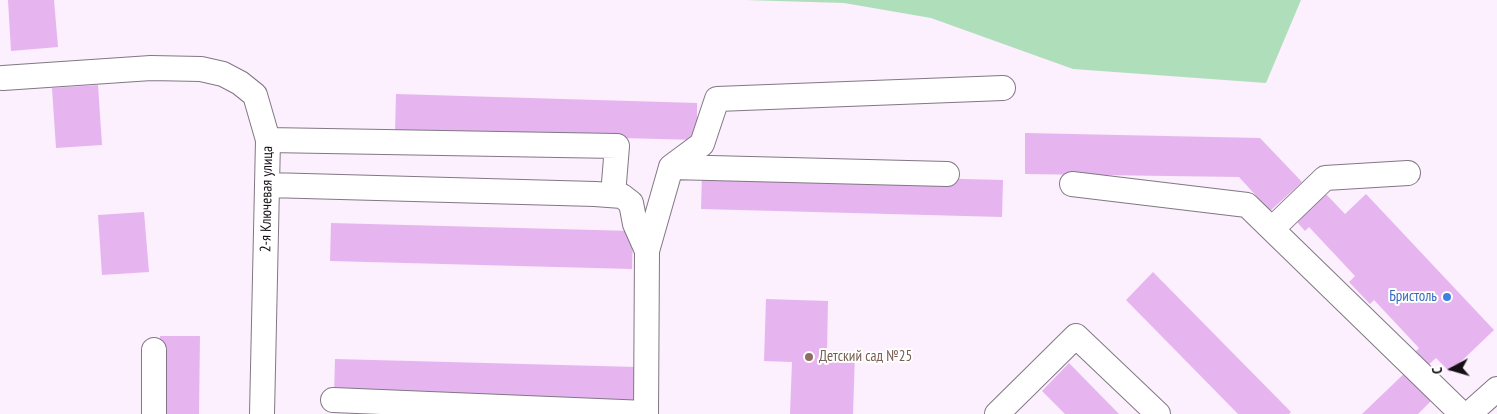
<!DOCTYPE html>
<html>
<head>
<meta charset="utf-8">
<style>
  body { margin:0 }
  #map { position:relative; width:1497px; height:414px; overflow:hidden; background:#fceffe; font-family:"PT Sans Narrow",sans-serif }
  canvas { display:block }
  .north { position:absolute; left:1427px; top:344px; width:50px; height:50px; -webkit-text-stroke:4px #fff; paint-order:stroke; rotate:264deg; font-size:14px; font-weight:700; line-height:20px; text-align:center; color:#140f14 }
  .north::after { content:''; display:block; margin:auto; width:18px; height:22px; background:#140f14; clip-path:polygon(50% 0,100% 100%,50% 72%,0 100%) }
</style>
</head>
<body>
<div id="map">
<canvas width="1497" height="414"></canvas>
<div class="north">С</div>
</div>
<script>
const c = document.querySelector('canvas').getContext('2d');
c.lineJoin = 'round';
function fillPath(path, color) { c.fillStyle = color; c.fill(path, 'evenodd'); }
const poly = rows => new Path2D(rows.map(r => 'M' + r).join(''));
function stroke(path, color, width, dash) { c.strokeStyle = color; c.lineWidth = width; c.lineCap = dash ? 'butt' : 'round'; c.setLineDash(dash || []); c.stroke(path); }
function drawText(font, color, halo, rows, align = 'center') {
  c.font = font + ' "PT Sans Narrow",sans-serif'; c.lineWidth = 4; c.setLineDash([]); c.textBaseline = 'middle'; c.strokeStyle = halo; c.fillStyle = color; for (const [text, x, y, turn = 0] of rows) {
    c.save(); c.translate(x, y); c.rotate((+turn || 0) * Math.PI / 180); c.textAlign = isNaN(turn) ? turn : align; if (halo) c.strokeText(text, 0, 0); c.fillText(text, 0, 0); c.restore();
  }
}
const green = poly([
  [745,0,1301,0,1266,83,1073,69,931,18,844,3]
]);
const building = poly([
  [8,0,54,0,58,47,11,51],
  [98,85,102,145,56,148,52,88],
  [396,94,697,103,697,140,395,132],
  [1025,133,1260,138,1302,182,1270,211,1239,177,1025,174],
  [702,172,1003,180,1002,217,701,209],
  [1326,194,1345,214,1366,194,1494,330,1450,372,1436,358,1426,367,1413,354,1419,348,1374,300,1370,304,1349,282,1355,276,1309,227,1305,231,1297,222],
  [144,212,149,272,102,275,98,215],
  [331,223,633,231,632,269,330,261],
  [1153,272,1291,412,1289,414,1238,414,1126,300],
  [766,299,828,301,827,352,855,353,853,414,790,414,792,362,764,361],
  [160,336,200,336,199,414,159,414],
  [335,359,637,367,636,405,334,396],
  [1069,363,1119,414,1065,414,1042,391],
  [1411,367,1437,395,1418,414,1362,414]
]);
const minor = poly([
  [3,78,151,68,201,69,223,74,240,83,255,95,268,140,262,414],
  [268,140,617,146,613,195],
  [671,167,947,174],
  [1072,184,1247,205,1462,414],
  [268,185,595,194,622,196,631,203,635,224,647,251],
  [1272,229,1325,178,1408,173],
  [333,400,646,413],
  [154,414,154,350],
  [646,414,647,251,671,167,702,144,717,99,1003,88],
  [997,414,1076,336,1158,414],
  [1469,414,1497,389]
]);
const markers = [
  [1447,297,5,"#3f7fe0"],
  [809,357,5,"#8d6e63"]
];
const streetNames = [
  ["2-я Ключевая улица",267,199,-89]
];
const shopNames = [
  ["Бристоль",1437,297]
];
const educationNames = [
  ["Детский сад №25",819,357]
];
fillPath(green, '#afdfba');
fillPath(building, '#e6b5f0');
stroke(minor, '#827784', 26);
stroke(minor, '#fff', 24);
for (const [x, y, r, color] of markers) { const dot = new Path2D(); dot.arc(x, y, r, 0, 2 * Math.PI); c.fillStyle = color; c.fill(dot); stroke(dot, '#fff', 2); }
drawText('15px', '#140f14', '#fff', streetNames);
drawText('15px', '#366cbe', '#fff', shopNames, 'right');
drawText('15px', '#785e54', '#fff', educationNames, 'left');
</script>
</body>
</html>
